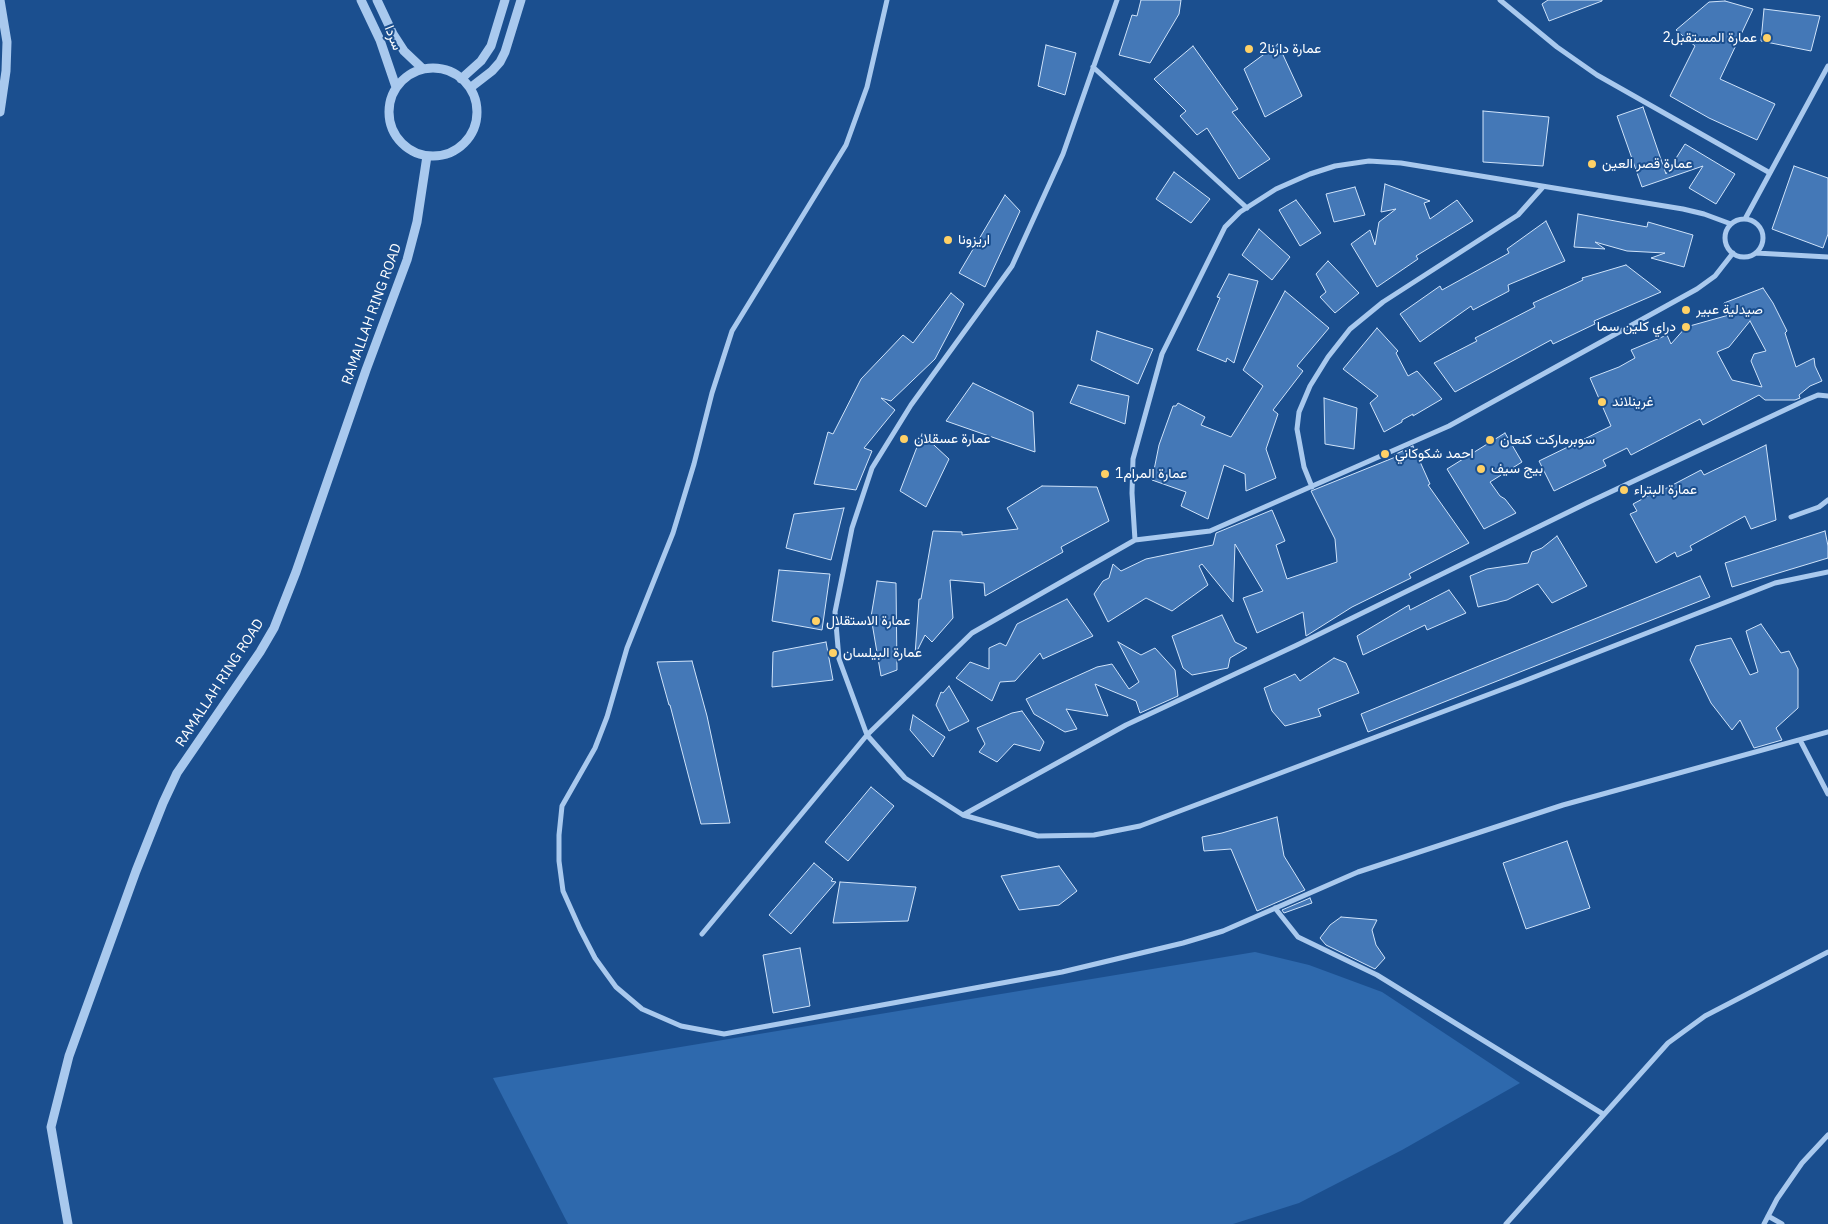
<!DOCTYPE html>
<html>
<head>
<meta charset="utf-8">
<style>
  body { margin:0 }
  canvas { display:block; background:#1b4f8f }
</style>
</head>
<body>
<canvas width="1828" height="1224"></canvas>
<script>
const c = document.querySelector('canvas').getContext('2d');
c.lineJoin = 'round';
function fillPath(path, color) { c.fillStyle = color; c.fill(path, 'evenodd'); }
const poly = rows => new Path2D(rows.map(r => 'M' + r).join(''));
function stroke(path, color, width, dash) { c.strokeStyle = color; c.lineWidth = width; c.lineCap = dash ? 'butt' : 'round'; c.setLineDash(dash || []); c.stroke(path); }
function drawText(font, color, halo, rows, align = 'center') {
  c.font = font + ' "IBM Plex Sans",Vazirmatn,sans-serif'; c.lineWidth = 4; c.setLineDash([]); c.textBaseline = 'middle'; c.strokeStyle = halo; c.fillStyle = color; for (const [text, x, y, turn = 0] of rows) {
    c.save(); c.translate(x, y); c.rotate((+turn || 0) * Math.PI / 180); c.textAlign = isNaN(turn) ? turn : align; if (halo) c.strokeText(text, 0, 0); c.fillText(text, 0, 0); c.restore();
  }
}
const green = poly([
  [1255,952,1309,965,1382,992,1520,1083,1402,1150,1299,1203,1233,1224,568,1224,493,1078]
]);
const building = poly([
  [1141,0,1181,0,1179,14,1150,63,1119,55,1132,15,1137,16,1141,0],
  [1548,0,1602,0,1602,1,1549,21,1542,4,1548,0],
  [1725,1,1753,9,1720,79,1775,104,1757,140,1709,118,1670,96,1695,46,1676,30,1709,2,1725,1],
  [1764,9,1820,16,1811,51,1761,41,1764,9],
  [1278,44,1302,96,1265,117,1244,69,1278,44],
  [1046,45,1076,53,1065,95,1038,86,1046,45],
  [1193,46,1238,109,1232,112,1270,159,1239,179,1207,128,1197,135,1180,116,1186,111,1154,79,1193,46],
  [1643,107,1666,174,1685,144,1735,174,1716,204,1689,188,1703,166,1642,187,1617,116,1643,107],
  [1483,111,1549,117,1543,166,1483,162,1483,111],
  [1794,166,1828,178,1828,234,1823,248,1772,229,1794,166],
  [1174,172,1210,199,1191,223,1156,199,1174,172],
  [1385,184,1430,201,1424,203,1430,219,1457,200,1473,221,1416,256,1418,259,1377,287,1351,244,1370,230,1375,245,1379,222,1396,209,1381,212,1385,184],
  [1355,187,1365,215,1334,222,1326,194,1355,187],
  [1005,195,1020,211,985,287,959,273,1005,195],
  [1296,200,1321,233,1300,246,1279,210,1296,200],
  [1578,214,1647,227,1648,222,1693,235,1684,267,1651,258,1665,253,1627,251,1595,242,1605,249,1574,247,1578,214],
  [1546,221,1565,261,1508,285,1509,291,1473,310,1471,306,1420,342,1400,314,1440,286,1442,290,1509,253,1507,249,1546,221],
  [1259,229,1290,257,1272,280,1242,255,1259,229],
  [1328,261,1359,293,1335,313,1320,297,1326,292,1316,274,1328,261],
  [1626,265,1661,292,1594,321,1595,324,1553,344,1551,340,1455,392,1434,363,1477,341,1475,338,1535,307,1533,303,1583,280,1582,278,1626,265],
  [1229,274,1258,281,1234,363,1227,358,1226,362,1197,350,1220,298,1217,297,1229,274],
  [1763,288,1773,303,1787,331,1785,333,1796,367,1814,358,1815,366,1822,381,1810,386,1799,395,1800,398,1795,400,1765,400,1759,395,1703,425,1700,419,1631,455,1627,448,1603,460,1606,466,1554,491,1539,461,1611,426,1590,378,1619,367,1635,358,1631,350,1667,335,1671,344,1686,327,1729,315,1724,303,1763,288],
  [1750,321,1766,351,1754,354,1751,361,1762,387,1732,380,1717,352,1729,347,1750,321],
  [1285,291,1329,328,1297,366,1303,371,1273,410,1278,414,1266,449,1276,478,1246,491,1245,474,1224,465,1208,519,1181,506,1186,492,1152,480,1159,445,1173,406,1176,406,1178,403,1205,417,1201,425,1231,437,1263,386,1243,370,1285,291],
  [951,293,964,304,935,359,891,401,881,398,895,410,864,448,872,451,856,490,814,484,828,432,833,434,861,379,903,335,913,343,951,293],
  [1377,328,1398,351,1396,353,1408,376,1417,371,1442,399,1413,416,1413,414,1402,420,1402,422,1384,432,1370,403,1378,396,1343,369,1377,328],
  [1097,331,1153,349,1138,384,1091,360,1097,331],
  [973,383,1033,412,1035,452,946,421,973,383],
  [1078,385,1129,396,1125,424,1070,403,1078,385],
  [1324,398,1357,408,1354,449,1325,444,1324,398],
  [1505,433,1522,462,1490,482,1500,496,1505,499,1516,513,1484,529,1447,469,1505,433],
  [922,434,949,459,926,507,900,491,922,434],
  [1766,445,1776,520,1751,529,1745,516,1690,546,1692,550,1677,557,1675,552,1656,563,1630,514,1637,511,1633,504,1661,489,1661,491,1701,470,1704,475,1766,445],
  [1413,446,1430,484,1428,485,1469,543,1409,574,1411,578,1352,607,1306,636,1303,612,1257,633,1243,598,1263,591,1235,544,1233,602,1202,564,1199,566,1208,585,1172,611,1146,598,1108,622,1094,594,1103,581,1109,578,1113,564,1121,571,1146,559,1213,545,1216,533,1272,510,1285,541,1276,545,1287,579,1337,562,1335,539,1311,491,1398,456,1394,455,1413,446],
  [1042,486,1097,487,1109,521,1061,547,1063,552,985,596,984,583,950,580,953,618,932,642,925,635,915,655,919,599,921,599,933,531,962,532,962,535,1018,529,1007,508,1042,486],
  [844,508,831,560,786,548,794,514,844,508],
  [1825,531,1828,546,1828,558,1732,587,1725,563,1825,531],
  [1557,536,1587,586,1552,603,1538,584,1507,600,1478,607,1470,576,1487,569,1528,563,1532,552,1542,548,1557,536],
  [779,570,830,574,822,630,772,621,779,570],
  [1700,576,1710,597,1368,732,1361,714,1700,576],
  [877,581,896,583,897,670,881,676,871,617,877,581],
  [1449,590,1466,613,1427,630,1425,625,1363,655,1357,636,1409,605,1410,610,1449,590],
  [1067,599,1093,636,1043,659,1040,653,1015,681,1000,682,992,701,956,678,970,662,989,669,989,648,1000,643,1006,646,1017,624,1067,599],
  [1222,615,1235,642,1247,648,1230,658,1228,668,1192,675,1183,668,1172,636,1222,615],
  [1761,624,1781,653,1789,651,1798,669,1798,708,1776,728,1782,740,1754,748,1740,720,1732,730,1711,703,1690,660,1696,646,1731,638,1750,675,1758,672,1746,631,1761,624],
  [826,642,833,680,772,687,773,652,826,642],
  [1118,642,1141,655,1155,648,1175,670,1178,696,1140,713,1136,701,1095,684,1108,716,1066,709,1077,729,1065,732,1034,714,1026,699,1097,667,1112,664,1129,689,1139,682,1118,642],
  [1334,658,1346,663,1359,693,1318,709,1321,716,1285,726,1272,711,1264,688,1295,674,1300,681,1334,658],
  [692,661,707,716,730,823,701,824,670,705,669,705,657,662,692,661],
  [949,686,969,721,949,731,936,705,941,692,943,693,949,686],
  [1022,711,1044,742,1040,751,1014,744,997,762,979,752,985,744,977,728,1012,713,1022,711],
  [913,715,945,737,933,757,910,730,913,715],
  [871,787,894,806,848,861,825,842,871,787],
  [1277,817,1284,856,1305,890,1257,911,1231,849,1204,851,1202,837,1222,833,1277,817],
  [1567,841,1590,908,1526,929,1503,863,1567,841],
  [814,863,833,879,831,881,836,882,791,934,769,915,814,863],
  [1059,866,1077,891,1059,905,1019,910,1001,876,1059,866],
  [840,882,916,887,908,921,833,923,840,882],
  [1310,898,1312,903,1284,913,1282,910,1310,898],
  [1341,917,1377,920,1372,930,1376,945,1385,958,1375,969,1326,945,1320,938,1330,925,1341,917],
  [800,948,810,1006,773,1013,763,955,800,948]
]);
const minor = poly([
  [887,0,867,87,846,145,732,331,712,393,694,464,673,533,627,648,607,717,595,748,562,806,559,835,559,861,563,891,580,929,595,958,616,987,642,1009,681,1026,724,1034,1062,972,1183,943,1223,931,1358,872,1563,805,1828,732],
  [1117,0,1063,154,1012,266,911,405,872,468,852,528,835,612,839,659,867,735,905,778,963,815,1126,725,1297,645,1587,503,1806,400,1818,395,1828,396],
  [1500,0,1557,47,1597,75,1770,173],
  [1093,67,1247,208],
  [1745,219,1828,66],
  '1725 238a19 19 0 1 1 38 0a19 19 0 1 1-38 0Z',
  [1756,253,1828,257],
  [1312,487,1304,467,1297,429,1299,412,1310,386,1328,357,1350,329,1383,302,1518,215,1543,187],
  [1791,517,1819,507,1828,500],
  [1135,540,1132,493,1133,459,1162,354,1225,227,1240,212,1276,189,1310,174,1335,166,1369,161,1401,163,1683,209,1704,214,1731,224],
  [1800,740,1828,794],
  [963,815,1038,836,1094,835,1140,826,1519,683,1775,583,1828,572],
  [1275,908,1298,937,1377,975,1603,1114],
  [702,934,867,735,972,633,1135,540,1210,531,1449,426,1697,289,1715,276,1733,253],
  [1768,1216,1782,1224],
  [1506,1224,1668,1043,1705,1016,1828,952],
  [1764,1224,1777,1199,1802,1163,1828,1135]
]);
const tertiary = poly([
  [361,0,380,40,396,87],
  [377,0,393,34,404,51,423,69],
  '389 112a44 44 0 1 1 88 0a44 44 0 1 1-88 0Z',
  [461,79,481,61,491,46,505,0],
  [470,88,492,71,500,62,505,52,521,0],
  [0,112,6,71,7,42,0,0],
  [68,1224,51,1127,69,1056,136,871,163,803,177,773,260,652,274,628,296,572,366,370,407,260,417,222,427,156]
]);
const markers = [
  [1767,38,5,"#ffd166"],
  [1249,49,5,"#ffd166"],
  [1592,164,5,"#ffd166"],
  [948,240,5,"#ffd166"],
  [1686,310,5,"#ffd166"],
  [1686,327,5,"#ffd166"],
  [1602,402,5,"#ffd166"],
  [904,439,5,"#ffd166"],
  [1490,440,5,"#ffd166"],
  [1385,454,5,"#ffd166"],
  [1481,469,5,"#ffd166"],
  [1105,474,5,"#ffd166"],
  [1624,490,5,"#ffd166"],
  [816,621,5,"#ffd166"],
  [833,653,5,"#ffd166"]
];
const streetNames = [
  ["سردا",393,38,68],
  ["RAMALLAH RING ROAD",372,314,-70],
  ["RAMALLAH RING ROAD",220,683,-57]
];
const poiNames = [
  ["عمارة المستقبل2",1757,38,"right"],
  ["عمارة دارنا2",1259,49],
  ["عمارة قصر العين",1602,164],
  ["اريزونا",958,240],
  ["صيدلية عبير",1696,310],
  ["دراي كلين سما",1676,327,"right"],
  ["غرينلاند",1612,402],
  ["عمارة عسقلان",914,439],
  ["سوبرماركت كنعان",1500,440],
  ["احمد شكوكاني",1395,454],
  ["بيج سيف",1491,469],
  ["عمارة المرام1",1115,474],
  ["عمارة البتراء",1634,490],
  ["عمارة الاستقلال",826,621],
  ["عمارة البيلسان",843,653]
];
fillPath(green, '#2e69ad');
fillPath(building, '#4478b7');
stroke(building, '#cfe3fa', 1);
stroke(minor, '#a9c9ee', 5);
stroke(tertiary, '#a9c9ee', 9);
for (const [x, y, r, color] of markers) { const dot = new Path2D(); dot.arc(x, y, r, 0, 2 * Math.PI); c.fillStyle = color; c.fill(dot); stroke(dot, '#1b4f8f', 2); }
drawText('14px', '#fff', '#1b4f8f', streetNames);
drawText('14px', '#fff', '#1b4f8f', poiNames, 'left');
</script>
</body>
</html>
